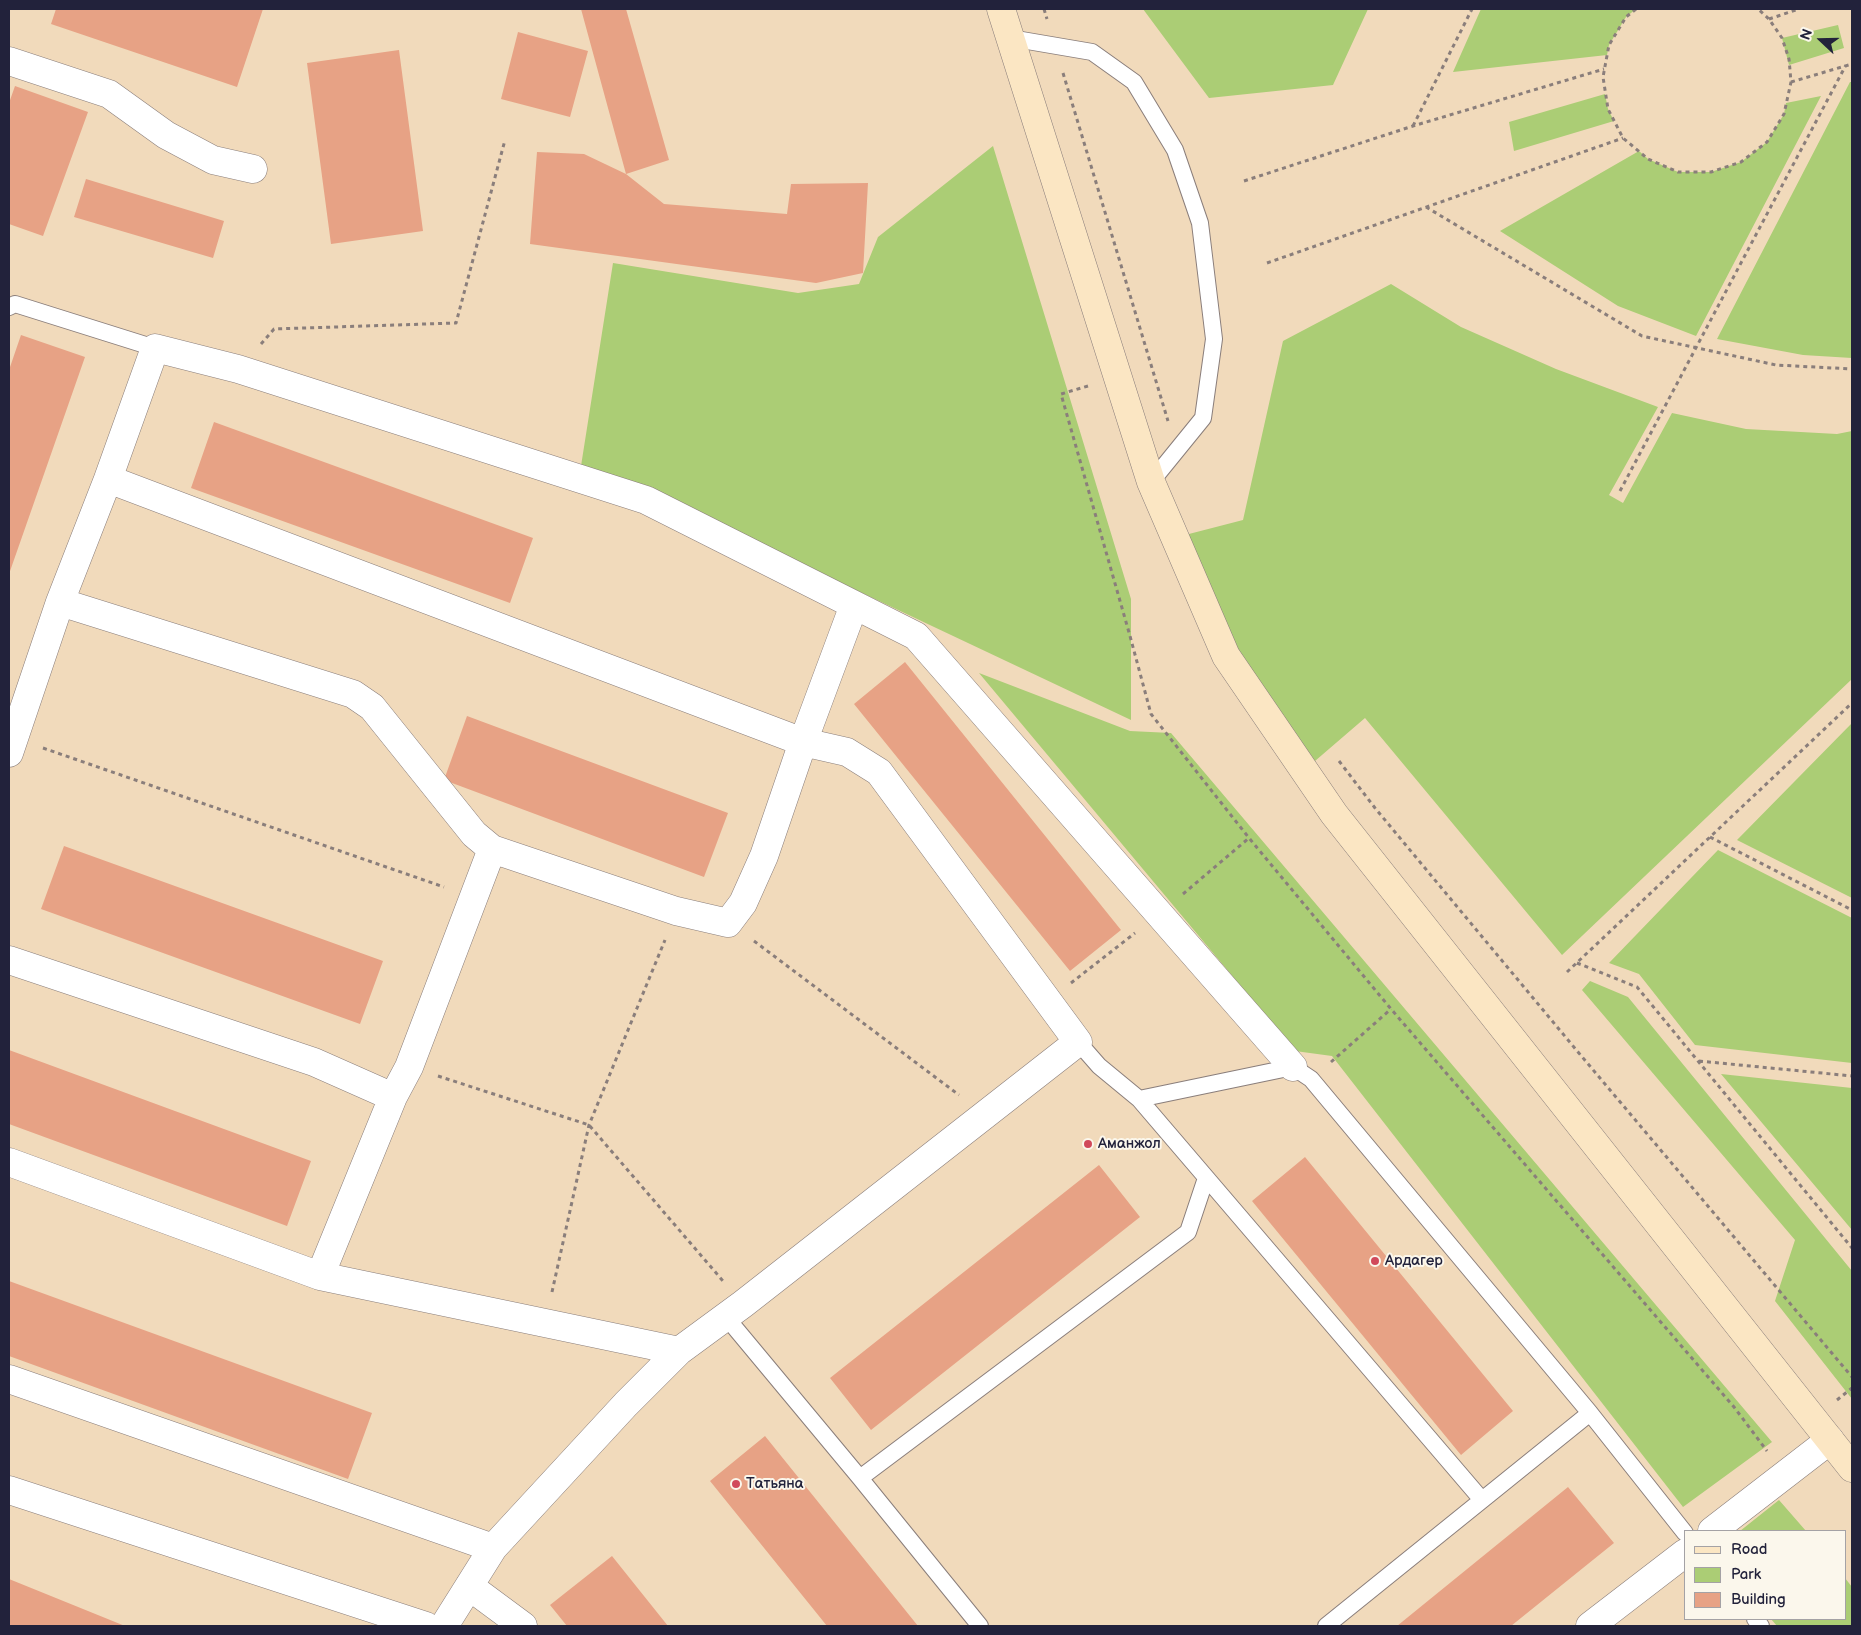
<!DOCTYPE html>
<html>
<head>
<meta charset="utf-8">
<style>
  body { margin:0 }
  #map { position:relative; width:1861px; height:1635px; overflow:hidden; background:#f1dabb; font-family:"Balsamiq Sans",sans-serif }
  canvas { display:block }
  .frame { position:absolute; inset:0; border:10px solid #22223b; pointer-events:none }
  .legend { position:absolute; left:1684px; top:1530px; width:162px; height:90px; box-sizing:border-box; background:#fbf7ec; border:1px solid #a4a2a5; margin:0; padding:6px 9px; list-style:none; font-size:15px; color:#22223b }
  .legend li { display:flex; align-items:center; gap:10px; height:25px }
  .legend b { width:25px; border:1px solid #a4a2a5 }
  .north { position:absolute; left:1796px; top:15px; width:50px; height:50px; -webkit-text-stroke:4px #fbf7ec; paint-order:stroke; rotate:291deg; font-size:14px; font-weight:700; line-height:20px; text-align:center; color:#22223b }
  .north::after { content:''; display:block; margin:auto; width:18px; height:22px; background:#22223b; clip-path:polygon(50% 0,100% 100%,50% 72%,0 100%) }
</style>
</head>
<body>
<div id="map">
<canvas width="1861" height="1635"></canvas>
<div class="frame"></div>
<ul class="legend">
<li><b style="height:6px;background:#fbe6c3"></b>Road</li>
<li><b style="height:14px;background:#abcd75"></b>Park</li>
<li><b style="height:14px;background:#e7a285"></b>Building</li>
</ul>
<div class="north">N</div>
</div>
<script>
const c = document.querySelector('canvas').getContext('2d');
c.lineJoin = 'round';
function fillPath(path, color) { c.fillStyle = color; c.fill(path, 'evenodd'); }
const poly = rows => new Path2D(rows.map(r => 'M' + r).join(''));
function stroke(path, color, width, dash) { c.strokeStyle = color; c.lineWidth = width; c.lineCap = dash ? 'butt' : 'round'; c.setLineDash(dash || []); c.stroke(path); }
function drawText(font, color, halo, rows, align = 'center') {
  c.font = font + ' "Balsamiq Sans",sans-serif'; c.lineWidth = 4; c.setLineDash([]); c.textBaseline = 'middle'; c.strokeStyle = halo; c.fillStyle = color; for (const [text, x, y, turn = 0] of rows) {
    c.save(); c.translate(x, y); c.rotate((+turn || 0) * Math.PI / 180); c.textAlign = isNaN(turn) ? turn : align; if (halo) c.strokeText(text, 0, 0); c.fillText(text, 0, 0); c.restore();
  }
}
const green = poly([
  [1143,9,1368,9,1333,85,1209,98],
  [1481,9,1636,9,1626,17,1609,45,1607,55,1453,72],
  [1838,25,1844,48,1789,65,1782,38],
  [1850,82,1852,82,1852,358,1803,355,1717,339],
  [1605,94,1608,109,1614,121,1514,151,1509,122],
  [1821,96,1696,336,1618,306,1500,231,1639,151,1648,159,1678,172,1711,172,1741,162,1767,142,1784,114,1786,103],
  [993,146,1131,599,1131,720,680,507,581,466,613,263,798,293,859,284,878,237],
  [1391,284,1461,327,1556,369,1658,407,1609,495,1623,503,1672,413,1746,429,1837,434,1852,431,1852,679,1562,955,1365,718,1315,761,1242,659,1185,535,1243,520,1283,341],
  [979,673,1130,731,1171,733,1772,1442,1683,1507,1332,1056,1295,1051],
  [1852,723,1852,898,1737,840],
  [1718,850,1852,918,1852,1063,1695,1045,1639,974,1609,963],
  [1590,981,1628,997,1852,1271,1852,1399,1775,1301,1795,1240,1582,990],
  [1721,1074,1852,1088,1852,1230],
  [1779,1500,1806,1531,1740,1531],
  [1845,1578,1852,1587,1852,1626,1777,1626,1771,1619,1845,1619]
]);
const building = poly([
  [56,9,263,9,237,87,51,24],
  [581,9,626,9,669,160,626,174],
  [518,32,588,51,570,117,501,99],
  [399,50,423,231,331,244,307,63],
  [15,86,88,112,43,236,9,224,9,103],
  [537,152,584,154,626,174,664,204,787,214,791,184,868,183,863,273,816,283,530,244],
  [86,179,224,221,213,258,74,217],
  [21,335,85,357,9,574,9,370],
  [214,422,533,538,510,603,191,488],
  [905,662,1121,930,1070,971,854,704],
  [467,716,728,813,704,877,444,780],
  [64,846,383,961,360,1024,41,909],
  [9,1050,311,1161,287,1226,9,1124],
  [1305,1157,1513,1411,1461,1455,1252,1201],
  [1099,1165,1140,1217,871,1430,830,1378],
  [9,1281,372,1413,348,1479,9,1356],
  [765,1436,918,1626,827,1626,710,1481],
  [1568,1487,1614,1543,1511,1626,1397,1626],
  [612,1556,668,1626,567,1626,550,1605],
  [9,1579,125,1626,9,1626]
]);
const path = poly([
  [1044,9,1047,19],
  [1636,9,1626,17,1609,45,1603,77,1608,109,1623,138,1648,159,1678,172,1711,172,1741,162,1767,142,1784,114,1791,82,1789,59,1782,38,1769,19,1758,9],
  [1769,19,1799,9],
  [1063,73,1168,421],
  [1791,82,1852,64],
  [1413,126,1472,9],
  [1244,181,1413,126,1604,69],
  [1426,207,1642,336,1776,365,1852,369],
  [1267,263,1623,138],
  [261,344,274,329,456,323,505,140],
  [1088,386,1061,394,1130,636,1151,714,1249,838,1391,1009,1734,1407,1767,1451],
  [1620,491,1846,65],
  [43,748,444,887],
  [1339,761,1375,808,1578,1052,1852,1377],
  [1710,837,1852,910],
  [1183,894,1249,838],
  [754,941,959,1095],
  [1577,963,1637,987,1852,1248],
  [1567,972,1852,703],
  [1071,983,1135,933],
  [1699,1061,1852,1076],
  [1331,1062,1391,1009],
  [438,1076,589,1125,723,1281],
  [552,1292,589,1125,665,940],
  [1837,1400,1852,1388]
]);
const lane = poly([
  [1010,38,1092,52,1134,82,1175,150,1200,223,1214,339,1203,418,1151,482],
  [9,307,15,304,155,348],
  [1078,1042,1099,1066,1139,1099,1293,1067,1311,1079,1590,1413,1685,1533],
  [1139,1099,1482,1500],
  [726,1317,860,1478,980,1626],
  [860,1478,1188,1232,1206,1178],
  [1755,1619,1761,1626],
  [1326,1626,1590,1413]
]);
const street = poly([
  [9,61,109,94,166,135,213,160,253,169],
  [108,479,803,742,847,752,879,772,1078,1042,743,1304,679,1351,626,1404,493,1548,444,1626],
  [60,602,353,694,372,707,474,834,492,849,676,911,728,923,743,903,764,856,803,742,854,605],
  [9,753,60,602,108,479,155,348,238,369,646,500,916,636,1293,1067],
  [9,960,314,1062,393,1097],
  [9,1162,320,1276,679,1351],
  [320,1276,393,1097,409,1067,492,849],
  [9,1379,493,1548],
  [9,1490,426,1626],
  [1712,1531,1830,1440],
  [469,1586,523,1626],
  [1590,1626,1685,1553]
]);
const secondary = poly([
  [1001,9,1151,482,1226,656,1334,814,1852,1468]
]);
const markers = [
  [1088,1144,5,"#d1495b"],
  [1375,1261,5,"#d1495b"],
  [736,1484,5,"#d1495b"]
];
const poiNames = [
  ["Аманжол",1098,1144],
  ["Ардагер",1385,1261],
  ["Татьяна",746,1484]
];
fillPath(green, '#abcd75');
fillPath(building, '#e7a285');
stroke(lane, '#8a7e7b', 18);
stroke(street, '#8a7e7b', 29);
stroke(secondary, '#8a7e7b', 29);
stroke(path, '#8a7e7b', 3, [4, 4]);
stroke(lane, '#fff', 16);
stroke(street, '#fff', 28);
stroke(secondary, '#fbe6c3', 28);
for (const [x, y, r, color] of markers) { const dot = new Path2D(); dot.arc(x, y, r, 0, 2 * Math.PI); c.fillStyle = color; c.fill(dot); stroke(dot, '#fbf7ec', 2); }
drawText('15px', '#22223b', '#fbf7ec', poiNames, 'left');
</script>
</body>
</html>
